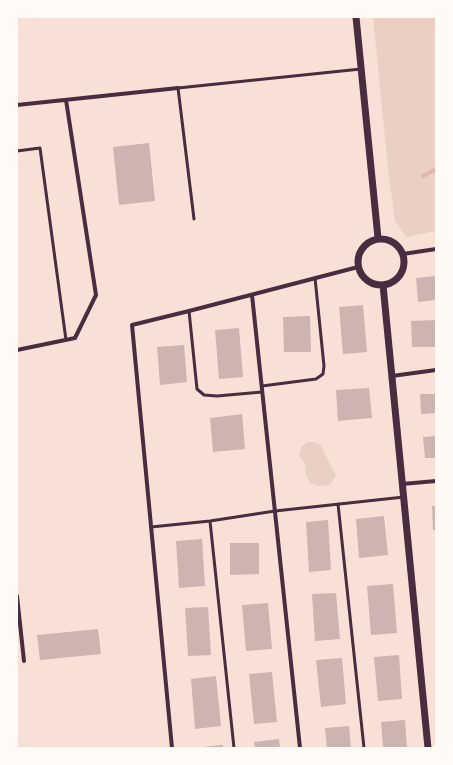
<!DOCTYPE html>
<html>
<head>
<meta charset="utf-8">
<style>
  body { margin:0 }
  #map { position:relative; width:453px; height:765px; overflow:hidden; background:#f7e1d7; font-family:"Source Sans 3",sans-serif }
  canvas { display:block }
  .frame { position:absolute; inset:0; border:18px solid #fffaf5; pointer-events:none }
</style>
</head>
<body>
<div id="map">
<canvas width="453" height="765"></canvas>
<div class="frame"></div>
</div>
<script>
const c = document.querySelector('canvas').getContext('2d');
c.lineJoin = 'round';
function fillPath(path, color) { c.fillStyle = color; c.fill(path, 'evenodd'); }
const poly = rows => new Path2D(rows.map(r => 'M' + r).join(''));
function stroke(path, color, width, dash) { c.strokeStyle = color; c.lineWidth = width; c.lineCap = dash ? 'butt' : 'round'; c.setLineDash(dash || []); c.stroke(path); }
const green = poly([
  [373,17,436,17,436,231,406,237,395,221,388,169],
  [307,442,314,442,321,445,325,455,332,467,336,475,330,485,318,486,310,483,306,475,305,465,299,456,301,447]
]);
const stream = poly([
  [423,176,436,169]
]);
const building = poly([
  [149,143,155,201,119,205,113,147],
  [436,276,436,300,418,302,416,278],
  [363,305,367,352,343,354,339,307],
  [310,316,311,352,284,352,283,317],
  [436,320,436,347,412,347,411,321],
  [239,328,243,377,219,379,215,330],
  [184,345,187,382,160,385,157,347],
  [369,388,372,418,338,421,336,390],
  [420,394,436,394,436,413,421,414],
  [242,414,245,449,213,452,210,418],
  [436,436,436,458,425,458,423,437],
  [432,506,436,506,436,530,433,530],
  [384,516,388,555,359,558,356,519],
  [328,520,331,570,309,572,306,522],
  [202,539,205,586,179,588,176,541],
  [230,543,259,543,259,574,230,575],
  [393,584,397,633,371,635,367,586],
  [336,593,340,639,315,641,312,594],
  [268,603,272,649,246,651,242,605],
  [208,607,211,655,188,656,185,608],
  [98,629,101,654,40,660,37,635],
  [399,655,402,699,378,701,374,657],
  [342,658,346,704,321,707,316,660],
  [272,672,277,722,254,724,249,674],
  [216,676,221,726,195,729,191,679],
  [405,720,407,748,383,748,381,722],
  [349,726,351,748,327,748,325,728],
  [279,739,280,748,255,748,254,742],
  [223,745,223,748,202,748,202,747]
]);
const service = poly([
  [17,151,40,148,66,340],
  [194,219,178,88,361,69],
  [189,311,197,389,204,395,217,396,262,392],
  [262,386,316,379,323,374,324,366,315,278],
  [338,504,364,748],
  [210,521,234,748],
  [151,527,210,521,275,511,404,497]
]);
const minor = poly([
  [17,105,178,88],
  [403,254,436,249],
  [252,295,300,748],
  [17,350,75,338,96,295,66,100],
  [392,376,436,370],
  [402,484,436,481],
  [17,596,24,661],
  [172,748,132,325,189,311,358,267]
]);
const tertiary = poly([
  [356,17,378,238],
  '358 262a23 23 0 1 1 46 0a23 23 0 1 1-46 0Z',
  [383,285,428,748]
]);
fillPath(green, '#ebcfc5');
stroke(stream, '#dcb8b0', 4);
fillPath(building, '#ccb4b1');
stroke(service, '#4a2c40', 3);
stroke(minor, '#4a2c40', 4);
stroke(tertiary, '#4a2c40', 7);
</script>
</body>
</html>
